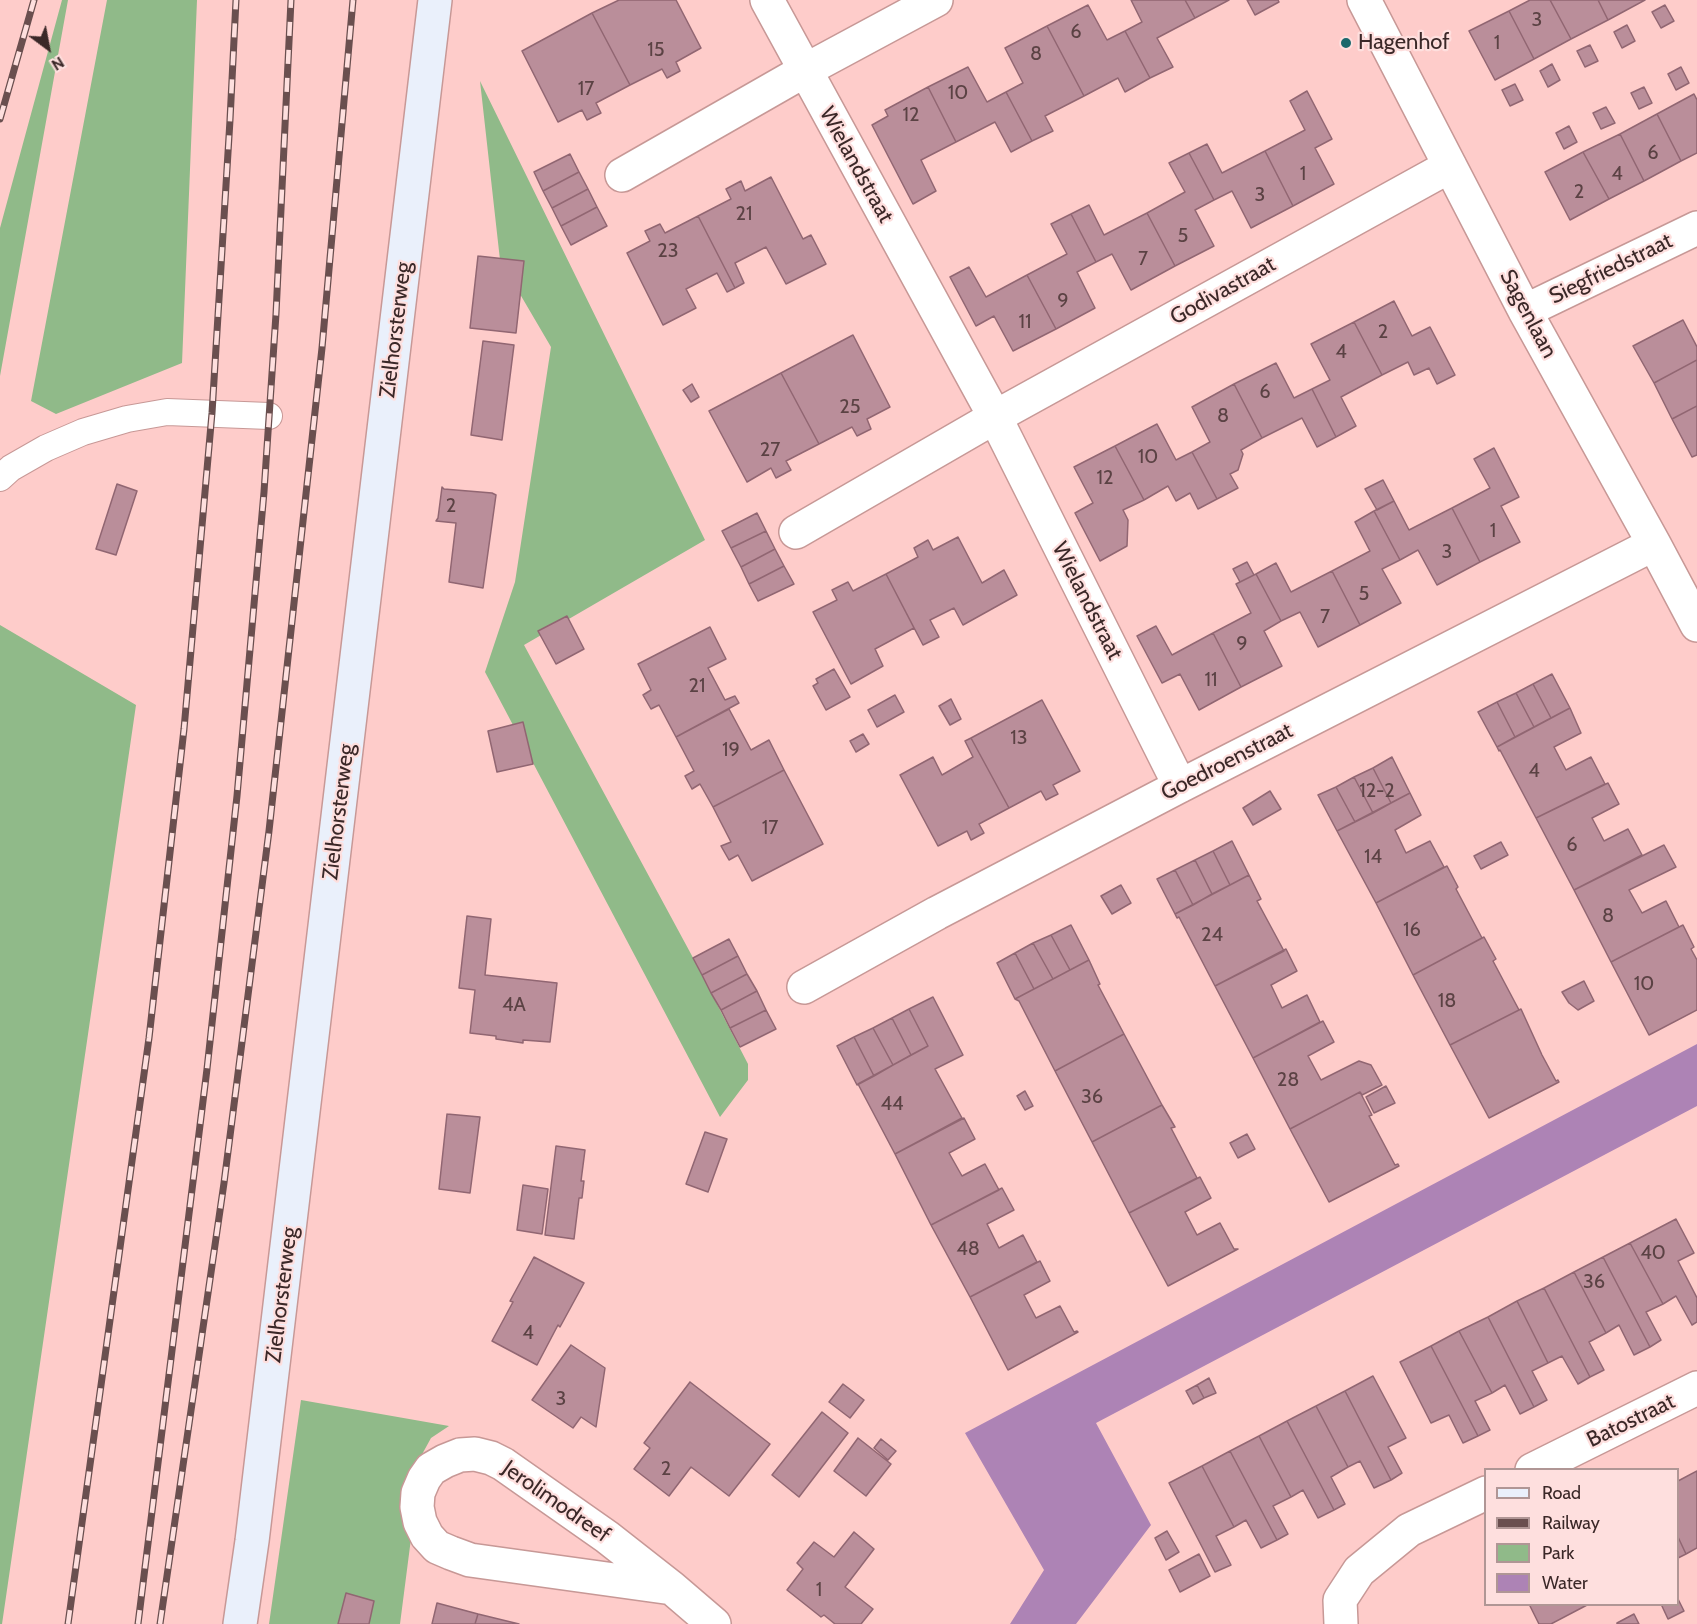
<!DOCTYPE html>
<html>
<head>
<meta charset="utf-8">
<style>
  body { margin:0 }
  #map { position:relative; width:1697px; height:1624px; overflow:hidden; background:#feccca; font-family:Cabin,sans-serif }
  canvas { display:block }
  .legend { position:absolute; left:1484px; top:1468px; width:195px; height:138px; box-sizing:border-box; background:#fedfde; border:2px solid #b09695; margin:0; padding:8px 10px; list-style:none; font-size:18px; color:#3b2828 }
  .legend li { display:flex; align-items:center; gap:12px; height:30px }
  .legend b { width:30px; border:2px solid #b09695 }
  .north { position:absolute; left:18px; top:18px; width:60px; height:60px; -webkit-text-stroke:4px #fedfde; paint-order:stroke; rotate:148deg; font-size:16px; font-weight:700; line-height:24px; text-align:center; color:#3b2828 }
  .north::after { content:''; display:block; margin:auto; width:21px; height:27px; background:#3b2828; clip-path:polygon(50% 0,100% 100%,50% 72%,0 100%) }
</style>
</head>
<body>
<div id="map">
<canvas width="1697" height="1624"></canvas>
<ul class="legend">
<li><b style="height:8px;background:#eaf0fb"></b>Road</li>
<li><b style="height:8px;background:#6a4f4f"></b>Railway</li>
<li><b style="height:16px;background:#90ba89"></b>Park</li>
<li><b style="height:16px;background:#ad83b5"></b>Water</li>
</ul>
<div class="north">N</div>
</div>
<script>
const c = document.querySelector('canvas').getContext('2d');
c.lineJoin = 'round';
function fillPath(path, color) { c.fillStyle = color; c.fill(path, 'evenodd'); }
const poly = rows => new Path2D(rows.map(r => 'M' + r).join(''));
function stroke(path, color, width, dash) { c.strokeStyle = color; c.lineWidth = width; c.lineCap = dash ? 'butt' : 'round'; c.setLineDash(dash || []); c.stroke(path); }
function drawText(font, color, halo, rows, align = 'center') {
  c.font = font + ' Cabin,sans-serif'; c.lineWidth = 4.5; c.setLineDash([]); c.textBaseline = 'middle'; c.strokeStyle = halo; c.fillStyle = color; for (const [text, x, y, turn = 0] of rows) {
    c.save(); c.translate(x, y); c.rotate((+turn || 0) * Math.PI / 180); c.textAlign = isNaN(turn) ? turn : align; if (halo) c.strokeText(text, 0, 0); c.fillText(text, 0, 0); c.restore();
  }
}
const green = poly([
  [62,0,68,0,0,376,0,228],
  [107,0,197,0,182,363,56,414,31,401],
  [480,81,705,540,524,645,691,954,748,1064,748,1080,720,1117,485,672,515,582,551,347,500,260],
  [0,625,136,705,2,1624,0,1624],
  [301,1400,449,1426,431,1438,414,1469,413,1523,400,1624,269,1624]
]);
const water = poly([
  [1697,1044,1697,1106,1096,1423,1151,1525,1076,1624,1010,1624,1044,1570,965,1433]
]);
const building = poly([
  [619,0,676,0,701,48,676,62,680,71,667,78,662,69,630,85,592,13,619,0],
  [1131,0,1185,0,1195,18,1157,38,1173,67,1150,78,1125,31,1142,22,1131,0],
  [1185,0,1229,0,1195,18,1185,0],
  [1247,0,1278,0,1279,2,1255,15,1247,0],
  [1530,0,1550,0,1571,39,1534,59,1509,11,1530,0],
  [1550,0,1598,0,1608,20,1571,39,1550,0],
  [1598,0,1645,0,1608,20,1598,0],
  [1088,5,1107,40,1125,31,1150,78,1125,92,1118,78,1084,96,1047,26,1088,5],
  [1665,5,1674,21,1661,28,1652,12,1665,5],
  [1509,11,1534,59,1495,80,1469,31,1509,11],
  [592,13,630,85,596,103,601,113,587,120,582,110,558,122,522,51,592,13],
  [1627,25,1635,41,1622,48,1614,32,1627,25],
  [1047,26,1084,96,1045,116,1053,131,1032,141,1006,92,1023,83,1005,48,1047,26],
  [1590,45,1598,61,1585,67,1577,51,1590,45],
  [1552,64,1560,80,1548,87,1540,71,1552,64],
  [968,67,987,102,1006,92,1032,141,1011,152,995,122,956,142,928,87,968,67],
  [1681,67,1689,83,1676,90,1668,74,1681,67],
  [1515,84,1523,100,1510,106,1502,90,1515,84],
  [928,87,956,142,921,160,936,191,913,204,872,125,888,116,885,110,928,87],
  [1644,87,1652,103,1639,109,1631,93,1644,87],
  [1307,91,1332,139,1315,148,1334,184,1293,206,1265,151,1305,130,1290,101,1307,91],
  [1694,94,1697,100,1697,153,1681,161,1657,114,1694,94],
  [1606,107,1615,123,1601,129,1593,113,1606,107],
  [1657,114,1681,161,1644,181,1620,134,1657,114],
  [1569,126,1577,142,1564,149,1556,133,1569,126],
  [1620,134,1644,181,1609,199,1583,152,1620,134],
  [1207,144,1222,173,1265,151,1293,206,1251,228,1232,191,1214,200,1189,153,1207,144],
  [1583,152,1609,199,1570,220,1545,172,1583,152],
  [1189,153,1214,200,1195,210,1214,246,1175,266,1147,213,1185,192,1169,163,1189,153],
  [570,154,579,172,543,191,534,172,570,154],
  [579,172,588,189,552,208,543,191,579,172],
  [771,177,803,239,811,235,826,264,786,284,766,247,735,263,744,283,735,288,698,216,731,199,726,189,741,181,745,191,771,177],
  [588,189,597,207,561,226,552,208,588,189],
  [1089,205,1104,235,1147,213,1175,266,1131,290,1112,254,1096,262,1071,214,1089,205],
  [597,207,607,226,571,245,561,226,597,207],
  [1071,214,1096,262,1077,272,1095,308,1056,329,1027,275,1067,254,1051,224,1071,214],
  [698,216,735,288,727,292,717,273,686,289,696,308,663,325,627,253,650,241,645,231,660,224,665,233,698,216],
  [478,256,524,261,516,333,470,328,478,256],
  [969,267,986,297,1027,275,1056,329,1013,351,994,316,976,326,950,277,969,267],
  [1394,301,1412,336,1430,327,1455,375,1437,384,1429,368,1414,375,1408,362,1382,375,1354,322,1394,301],
  [1683,320,1697,347,1697,360,1654,383,1633,346,1683,320],
  [1354,322,1382,375,1341,397,1356,426,1336,437,1312,389,1330,380,1311,344,1354,322],
  [853,335,890,407,867,419,871,429,857,436,852,427,819,444,781,373,853,335],
  [483,341,514,345,502,440,471,435,483,341],
  [1697,360,1697,406,1672,419,1654,383,1697,360],
  [1276,363,1294,398,1312,389,1336,437,1317,447,1302,418,1262,438,1234,384,1276,363],
  [781,373,819,444,786,461,791,470,776,478,771,468,747,482,709,411,781,373],
  [692,384,699,397,691,402,683,390,692,384],
  [1234,384,1262,438,1241,450,1243,454,1238,470,1230,474,1238,488,1217,499,1192,452,1210,442,1192,407,1234,384],
  [1697,406,1697,455,1692,457,1672,419,1697,406],
  [1157,424,1176,460,1192,452,1217,499,1198,509,1190,493,1176,501,1168,486,1144,500,1115,446,1157,424],
  [1115,446,1144,500,1123,510,1128,520,1127,546,1100,561,1075,513,1093,503,1074,467,1115,446],
  [1494,448,1519,497,1501,506,1520,542,1480,562,1452,508,1490,488,1474,459,1494,448],
  [1383,480,1394,501,1377,510,1365,489,1383,480],
  [117,484,137,491,116,555,96,549,117,484],
  [442,487,444,489,492,493,496,495,483,588,449,582,456,523,436,521,438,518,442,487],
  [1394,501,1409,530,1452,508,1480,562,1437,585,1418,550,1400,560,1374,511,1394,501],
  [1374,511,1400,560,1382,569,1401,603,1360,625,1332,571,1370,551,1355,522,1374,511],
  [757,513,766,531,731,548,722,531,757,513],
  [766,531,775,549,741,567,731,548,766,531],
  [958,537,982,583,1004,570,1017,595,963,625,954,608,930,620,939,637,923,645,886,574,918,557,914,548,928,540,933,550,958,537],
  [775,549,784,566,749,584,741,567,775,549],
  [1247,562,1254,575,1240,582,1233,569,1247,562],
  [1276,563,1291,592,1332,571,1360,625,1318,647,1300,612,1281,621,1256,574,1276,563],
  [784,566,794,584,758,601,749,584,784,566],
  [886,574,914,628,875,649,883,666,851,684,813,612,837,600,832,590,848,582,853,591,886,574],
  [1256,574,1281,621,1264,631,1282,666,1241,687,1213,633,1251,613,1236,584,1256,574],
  [567,616,584,649,556,664,538,631,567,616],
  [1156,626,1172,655,1213,633,1241,687,1199,710,1180,674,1162,683,1137,636,1156,626],
  [710,627,726,659,708,668,725,700,735,696,739,703,676,737,659,705,651,709,643,695,651,690,638,664,710,627],
  [834,669,850,697,826,710,813,686,818,683,816,679,834,669],
  [1552,674,1570,708,1551,718,1533,684,1552,674],
  [1533,684,1551,718,1534,727,1516,693,1533,684],
  [1516,693,1534,727,1515,737,1497,702,1516,693],
  [895,695,904,712,877,727,868,710,895,695],
  [951,699,961,719,950,725,939,706,951,699],
  [1042,700,1080,771,1053,785,1058,794,1046,800,1041,791,1009,808,971,738,1042,700],
  [1497,702,1515,737,1497,747,1478,712,1497,702],
  [1570,708,1581,733,1554,747,1566,770,1591,757,1605,784,1536,818,1500,750,1499,751,1497,747,1570,708],
  [729,709,751,750,769,740,784,770,713,807,700,784,692,789,685,776,694,771,676,737,729,709],
  [523,722,533,764,497,772,488,731,523,722],
  [863,734,869,744,856,752,850,741,863,734],
  [971,738,1009,808,979,824,984,833,971,840,967,831,938,846,900,775,933,757,942,775,973,757,965,741,971,738],
  [1392,757,1410,793,1391,803,1373,768,1392,757],
  [1373,768,1391,803,1373,813,1354,777,1373,768],
  [784,770,823,844,752,881,738,855,729,860,721,846,731,842,713,807,784,770],
  [1354,777,1373,813,1355,822,1336,787,1354,777],
  [1608,783,1619,804,1592,818,1604,841,1628,829,1642,855,1574,890,1536,818,1608,783],
  [1336,787,1355,822,1337,831,1318,795,1336,787],
  [1270,791,1281,809,1253,825,1243,808,1270,791],
  [1410,793,1421,815,1395,830,1406,853,1430,841,1444,867,1376,903,1337,831,1410,793],
  [1232,841,1249,875,1230,885,1213,851,1232,841],
  [1501,842,1508,855,1481,869,1474,856,1501,842],
  [1664,845,1676,867,1629,890,1642,913,1666,901,1679,927,1611,962,1574,890,1664,845],
  [1213,851,1230,885,1212,894,1195,860,1213,851],
  [1195,860,1212,894,1193,905,1175,870,1195,860],
  [1447,866,1458,887,1456,889,1482,938,1413,975,1376,903,1447,866],
  [1175,870,1193,905,1175,914,1157,879,1175,870],
  [1249,875,1261,899,1257,901,1284,951,1215,986,1179,917,1177,918,1175,914,1249,875],
  [1121,885,1131,903,1112,914,1101,896,1121,885],
  [467,916,491,919,485,975,557,983,550,1042,523,1040,523,1043,496,1039,496,1036,470,1033,475,990,459,988,467,916],
  [1071,925,1089,960,1070,970,1051,935,1071,925],
  [1683,925,1694,947,1691,949,1697,960,1697,1010,1649,1035,1611,962,1683,925],
  [1051,935,1070,970,1053,979,1033,943,1051,935],
  [1484,937,1496,959,1493,961,1519,1010,1450,1045,1413,975,1484,937],
  [729,939,738,956,702,975,693,958,729,939],
  [1033,943,1053,979,1034,989,1015,953,1033,943],
  [1286,949,1297,971,1271,985,1282,1008,1307,995,1320,1022,1253,1058,1215,986,1286,949],
  [1015,953,1034,989,1015,999,997,963,1015,953],
  [738,956,747,974,711,993,702,975,738,956],
  [1089,960,1100,984,1098,985,1124,1034,1055,1071,1019,1001,1015,999,1089,960],
  [747,974,757,991,721,1010,711,993,747,974],
  [1584,981,1594,1001,1578,1010,1569,1003,1562,992,1584,981],
  [757,991,766,1010,730,1028,721,1010,757,991],
  [933,997,963,1055,935,1069,962,1118,895,1154,858,1084,928,1046,909,1009,933,997],
  [909,1009,928,1046,911,1055,892,1018,909,1009],
  [1521,1009,1542,1055,1556,1081,1558,1080,1559,1082,1489,1118,1450,1045,1521,1009],
  [766,1010,776,1029,740,1047,730,1028,766,1010],
  [892,1018,911,1055,893,1065,873,1028,892,1018],
  [1323,1021,1334,1042,1308,1056,1321,1080,1359,1061,1371,1065,1382,1085,1362,1095,1360,1092,1290,1129,1253,1058,1323,1021],
  [873,1028,893,1065,874,1076,854,1037,873,1028],
  [1124,1034,1162,1105,1092,1142,1055,1071,1124,1034],
  [854,1037,874,1076,857,1085,837,1046,854,1037],
  [1386,1086,1395,1103,1374,1113,1366,1097,1386,1086],
  [1025,1091,1033,1106,1025,1110,1017,1096,1025,1091],
  [1360,1092,1372,1115,1369,1116,1395,1165,1398,1164,1399,1166,1329,1202,1290,1129,1360,1092],
  [1162,1105,1175,1127,1171,1128,1197,1178,1129,1213,1092,1142,1162,1105],
  [447,1114,480,1117,470,1193,439,1189,447,1114],
  [964,1118,975,1139,949,1153,962,1176,985,1164,999,1190,931,1225,895,1154,964,1118],
  [705,1132,727,1139,708,1192,686,1184,705,1132],
  [1247,1134,1255,1149,1238,1158,1230,1143,1247,1134],
  [556,1146,585,1150,581,1181,584,1181,582,1198,579,1198,574,1239,545,1235,556,1146],
  [1200,1177,1211,1198,1185,1212,1197,1235,1220,1223,1234,1249,1238,1249,1168,1286,1129,1213,1200,1177],
  [523,1185,548,1189,542,1234,517,1230,523,1185],
  [1002,1188,1014,1210,987,1224,999,1248,1023,1235,1037,1262,970,1297,931,1225,1002,1188],
  [1676,1219,1694,1253,1678,1261,1697,1298,1697,1322,1692,1325,1676,1296,1663,1304,1630,1243,1676,1219],
  [1630,1243,1663,1304,1646,1312,1661,1340,1650,1347,1603,1257,1630,1243],
  [534,1257,584,1283,560,1327,558,1325,537,1365,492,1341,513,1302,510,1301,534,1257],
  [1603,1257,1650,1347,1634,1355,1619,1325,1606,1333,1574,1272,1603,1257],
  [1040,1261,1050,1281,1024,1295,1036,1318,1060,1306,1074,1332,1077,1331,1078,1332,1008,1370,970,1297,1040,1261],
  [1574,1272,1606,1333,1589,1342,1604,1370,1590,1377,1544,1288,1574,1272],
  [1544,1288,1590,1377,1578,1384,1562,1356,1548,1363,1517,1301,1544,1288],
  [1517,1301,1548,1363,1532,1371,1547,1400,1534,1407,1488,1317,1517,1301],
  [1488,1317,1534,1407,1520,1414,1505,1385,1492,1393,1459,1331,1488,1317],
  [1459,1331,1492,1393,1475,1401,1490,1430,1478,1436,1431,1346,1459,1331],
  [571,1345,605,1368,596,1427,581,1417,573,1428,532,1400,571,1345],
  [1431,1346,1478,1436,1463,1443,1449,1415,1431,1423,1400,1362,1431,1346],
  [1373,1376,1406,1438,1388,1447,1402,1473,1391,1480,1345,1391,1373,1376],
  [1209,1378,1216,1393,1204,1398,1197,1385,1209,1378],
  [690,1382,770,1444,729,1496,691,1467,669,1496,634,1469,650,1448,644,1443,690,1382],
  [843,1384,864,1400,850,1418,829,1402,843,1384],
  [1197,1385,1204,1398,1193,1404,1186,1391,1197,1385],
  [1345,1391,1391,1480,1374,1488,1360,1461,1348,1467,1316,1406,1345,1391],
  [1316,1406,1348,1467,1331,1477,1345,1504,1334,1510,1287,1421,1316,1406],
  [822,1412,848,1433,799,1497,772,1475,822,1412],
  [1287,1421,1334,1510,1318,1518,1303,1490,1291,1497,1259,1436,1287,1421],
  [1259,1436,1291,1497,1273,1506,1288,1534,1277,1540,1230,1451,1259,1436],
  [858,1438,891,1464,866,1496,834,1471,858,1438],
  [881,1439,896,1451,888,1460,874,1448,881,1439],
  [1230,1451,1277,1540,1261,1548,1246,1520,1234,1527,1202,1466,1230,1451],
  [1202,1466,1234,1527,1216,1536,1231,1565,1215,1572,1169,1483,1202,1466],
  [1697,1471,1697,1548,1686,1554,1678,1537,1678,1481,1697,1471],
  [1167,1531,1179,1552,1166,1560,1155,1538,1167,1531],
  [854,1532,874,1549,845,1587,873,1609,861,1624,835,1624,824,1615,821,1617,787,1590,803,1569,797,1563,814,1542,834,1557,854,1532],
  [1678,1537,1686,1554,1678,1558,1678,1537],
  [1199,1554,1210,1576,1180,1592,1169,1570,1199,1554],
  [346,1593,374,1601,369,1624,338,1624,346,1593],
  [1678,1599,1684,1611,1668,1619,1661,1604,1678,1604,1678,1599],
  [437,1603,478,1614,475,1624,432,1624,437,1603],
  [1529,1604,1589,1604,1551,1624,1539,1624,1529,1604],
  [478,1614,519,1624,475,1624,478,1614],
  [1634,1614,1639,1624,1617,1624,1617,1623,1634,1614]
]);
const lane = poly([
  [0,478,11,468,46,448,83,432,127,419,167,412,269,416]
]);
const street = poly([
  [767,0,995,417,1180,786],
  [1364,0,1525,311,1654,544,1697,625],
  [622,175,804,71,936,0],
  [1525,311,1697,228],
  [796,532,995,417,1450,166],
  [804,987,937,913,1180,786,1654,544],
  [1532,1470,1697,1388],
  [672,1588,470,1560,451,1553,437,1547,427,1536,420,1522,417,1507,418,1493,424,1479,431,1469,445,1461,460,1455,475,1454,491,1458,503,1464,607,1537,672,1588,714,1624],
  [1341,1624,1340,1600,1359,1571,1409,1530,1486,1493]
]);
const secondary = poly([
  [240,1624,252,1541,435,0]
]);
const rail = poly([
  [0,119,34,0],
  [68,1624,149,1038,184,729,212,413,230,120,236,0],
  [138,1624,207,1069,237,796,264,492,276,314,291,0],
  [160,1624,224,1183,269,831,322,348,353,0]
]);
const markers = [
  [1346,43,6,"#1a686c"]
];
const numberNames = [
  ["3",1537,20],
  ["6",1076,32],
  ["1",1497,43],
  ["15",656,50],
  ["8",1036,54],
  ["17",586,89],
  ["10",958,93],
  ["12",911,115],
  ["6",1653,153],
  ["1",1303,174],
  ["4",1617,174],
  ["2",1579,192],
  ["3",1260,195],
  ["21",744,214],
  ["5",1183,236],
  ["23",668,251],
  ["7",1143,259],
  ["9",1063,301],
  ["11",1025,322],
  ["2",1383,332],
  ["4",1341,352],
  ["6",1265,392],
  ["25",850,407],
  ["8",1223,416],
  ["27",770,450],
  ["10",1148,457],
  ["12",1105,478],
  ["2",451,506],
  ["1",1493,531],
  ["3",1447,552],
  ["5",1364,594],
  ["7",1325,617],
  ["9",1242,644],
  ["11",1211,680],
  ["21",697,686],
  ["13",1019,738],
  ["19",731,750],
  ["4",1534,771],
  ["12-2",1377,791],
  ["17",770,828],
  ["6",1572,845],
  ["14",1373,857],
  ["8",1608,916],
  ["16",1412,930],
  ["24",1212,935],
  ["10",1644,984],
  ["18",1447,1001],
  ["4A",514,1005],
  ["28",1288,1080],
  ["36",1092,1097],
  ["44",892,1104],
  ["48",968,1249],
  ["40",1653,1253],
  ["36",1594,1282],
  ["4",528,1333],
  ["3",561,1399],
  ["2",666,1469],
  ["1",819,1590]
];
const poiNames = [
  ["Hagenhof",1358,43]
];
const streetNames = [
  ["Wielandstraat",856,165,61],
  ["Siegfriedstraat",1611,269,-26],
  ["Godivastraat",1223,291,-29],
  ["Sagenlaan",1528,314,62],
  ["Zielhorsterweg",396,330,-83],
  ["Wielandstraat",1087,601,63],
  ["Goedroenstraat",1227,762,-27],
  ["Zielhorsterweg",339,812,-83],
  ["Zielhorsterweg",282,1295,-83],
  ["Batostraat",1631,1421,-26],
  ["Jerolimodreef",556,1502,35]
];
fillPath(green, '#90ba89');
fillPath(water, '#ad83b5');
fillPath(building, '#ba8e9a');
stroke(building, '#916672', 1.5);
stroke(lane, '#c79896', 28);
stroke(street, '#c79896', 36);
stroke(secondary, '#c79896', 36);
stroke(lane, '#fff', 26);
stroke(street, '#fff', 33);
stroke(secondary, '#eaf0fb', 33);
stroke(rail, '#6a4f4f', 7);
stroke(rail, '#fedfde', 4.5, [14]);
for (const [x, y, r, color] of markers) { const dot = new Path2D(); dot.arc(x, y, r, 0, 2 * Math.PI); c.fillStyle = color; c.fill(dot); stroke(dot, '#fedfde', 2); }
drawText('20px', '#5b4244', null, numberNames);
drawText('22px', '#3b2828', '#fedfde', poiNames, 'left');
drawText('22px', '#3b2828', '#fedfde', streetNames);
</script>
</body>
</html>
